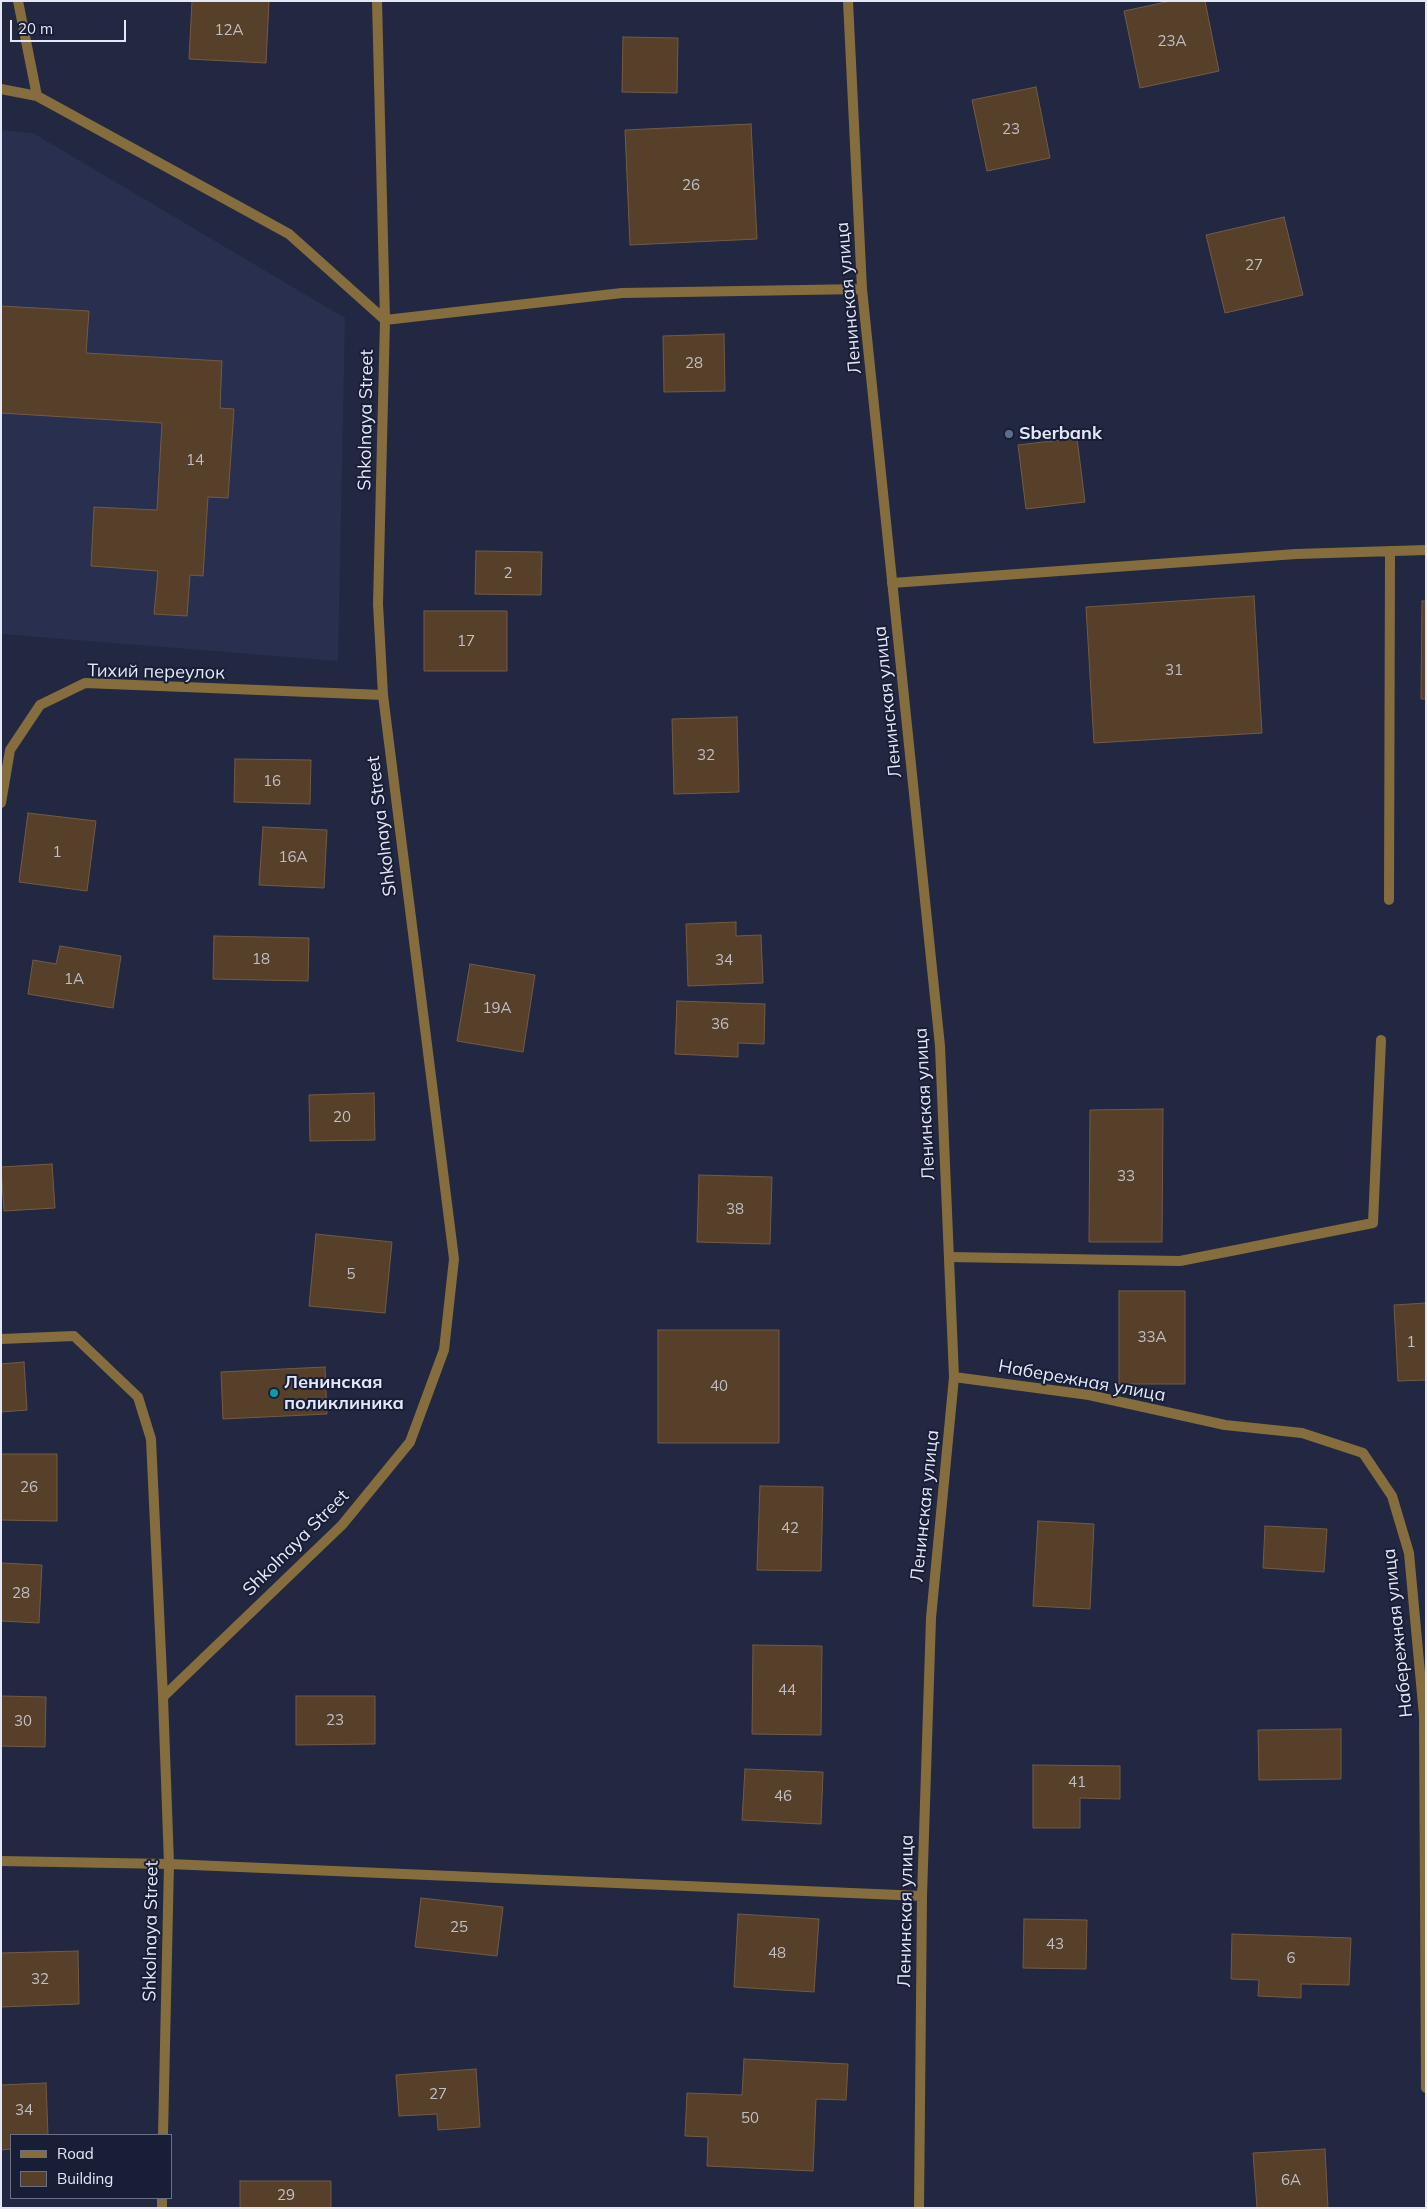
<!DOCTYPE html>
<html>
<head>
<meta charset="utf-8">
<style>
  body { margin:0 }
  #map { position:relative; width:1427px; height:2209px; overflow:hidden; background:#222841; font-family:Mulish,sans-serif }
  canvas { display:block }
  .frame { position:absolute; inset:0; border:2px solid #e3e8f9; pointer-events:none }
  .legend { position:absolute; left:10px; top:2134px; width:162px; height:65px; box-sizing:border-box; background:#191e37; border:1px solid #6a6f85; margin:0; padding:6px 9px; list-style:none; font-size:15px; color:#e3e8f9 }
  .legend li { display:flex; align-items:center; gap:10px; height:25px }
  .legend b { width:25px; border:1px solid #6a6f85 }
  .scale { position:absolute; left:10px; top:20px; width:116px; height:22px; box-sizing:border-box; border:2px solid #e3e8f9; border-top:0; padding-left:6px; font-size:15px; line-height:18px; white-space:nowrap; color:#e3e8f9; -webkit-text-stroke:4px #191e37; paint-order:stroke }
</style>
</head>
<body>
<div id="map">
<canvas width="1427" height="2209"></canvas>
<div class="frame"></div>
<ul class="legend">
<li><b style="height:6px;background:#866d3d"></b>Road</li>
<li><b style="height:14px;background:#57402a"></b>Building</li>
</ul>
<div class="scale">20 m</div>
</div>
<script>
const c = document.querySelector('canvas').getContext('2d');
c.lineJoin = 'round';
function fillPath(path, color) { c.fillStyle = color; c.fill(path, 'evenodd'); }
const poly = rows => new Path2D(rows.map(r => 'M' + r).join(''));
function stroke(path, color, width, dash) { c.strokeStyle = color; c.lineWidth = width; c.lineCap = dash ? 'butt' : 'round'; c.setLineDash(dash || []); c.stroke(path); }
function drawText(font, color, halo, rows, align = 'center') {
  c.font = font + ' Mulish,sans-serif'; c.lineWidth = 4; c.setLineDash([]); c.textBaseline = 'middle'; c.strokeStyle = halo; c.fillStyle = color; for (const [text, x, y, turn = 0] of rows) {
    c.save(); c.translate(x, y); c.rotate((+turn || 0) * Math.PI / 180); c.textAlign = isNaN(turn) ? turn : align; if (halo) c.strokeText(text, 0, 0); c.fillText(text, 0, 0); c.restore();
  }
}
const built = poly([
  [1,130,33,133,345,318,338,661,1,634]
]);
const building = poly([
  [192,1,269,1,266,63,189,59,192,1],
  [1171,1,1205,1,1219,71,1140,88,1124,11,1171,1],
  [623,37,678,38,677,93,622,92,623,37],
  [1036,87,1050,158,987,171,972,100,1036,87],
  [751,124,757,239,630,245,625,130,751,124],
  [1284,217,1303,295,1225,313,1206,235,1284,217],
  [1,306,89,311,86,353,222,361,220,408,234,409,228,498,208,497,203,576,190,575,187,616,154,614,158,571,91,566,94,507,157,510,162,423,1,413,1,306],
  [724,334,725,391,664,392,663,336,724,334],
  [1077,438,1085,502,1026,509,1018,445,1077,438],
  [476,551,542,552,541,595,475,594,476,551],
  [1254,596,1262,733,1094,743,1086,607,1254,596],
  [1422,601,1426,601,1426,699,1421,699,1422,601],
  [424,611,507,611,507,671,424,671,424,611],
  [737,717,739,792,674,794,672,719,737,717],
  [235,759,311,760,310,804,234,802,235,759],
  [28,813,96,821,87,891,19,882,28,813],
  [263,827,327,830,324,888,259,885,263,827],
  [736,922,736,936,761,935,763,983,688,986,686,924,736,922],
  [214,936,309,938,308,981,213,979,214,936],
  [60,946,121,956,113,1008,28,994,33,960,56,964,60,946],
  [470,964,535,975,523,1052,457,1041,470,964],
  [677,1001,765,1004,764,1044,738,1043,738,1057,675,1054,677,1001],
  [374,1093,375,1140,310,1141,309,1095,374,1093],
  [1163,1109,1162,1242,1089,1242,1090,1110,1163,1109],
  [52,1164,55,1208,4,1211,1,1167,52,1164],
  [699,1175,772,1177,770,1244,697,1242,699,1175],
  [316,1234,392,1242,385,1313,309,1306,316,1234],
  [1119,1291,1185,1291,1185,1384,1119,1384,1119,1291],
  [1426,1303,1426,1380,1398,1381,1394,1305,1426,1303],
  [658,1330,779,1330,779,1443,658,1443,658,1330],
  [24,1362,27,1410,1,1412,1,1364,24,1362],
  [325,1367,327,1414,223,1419,221,1372,325,1367],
  [1,1454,57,1454,57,1521,1,1520,1,1454],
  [760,1486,823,1487,821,1571,757,1570,760,1486],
  [1038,1521,1094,1524,1090,1609,1033,1606,1038,1521],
  [1265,1526,1327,1529,1324,1572,1263,1568,1265,1526],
  [1,1563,42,1565,39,1623,1,1621,1,1563],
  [753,1645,822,1646,821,1735,752,1734,753,1645],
  [1,1696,46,1697,45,1747,1,1746,1,1696],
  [296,1696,375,1696,375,1744,296,1745,296,1696],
  [1341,1729,1341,1779,1259,1780,1258,1730,1341,1729],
  [1033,1765,1120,1766,1120,1799,1080,1798,1080,1828,1033,1828,1033,1765],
  [745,1769,823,1772,821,1824,742,1820,745,1769],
  [421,1898,503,1907,497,1956,415,1947,421,1898],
  [738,1914,819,1919,814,1992,734,1987,738,1914],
  [1024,1919,1087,1920,1086,1969,1023,1968,1024,1919],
  [1232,1934,1351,1938,1349,1985,1301,1984,1301,1998,1258,1996,1259,1980,1231,1979,1232,1934],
  [78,1951,79,2004,1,2007,1,1953,78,1951],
  [744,2059,848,2064,846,2100,816,2099,813,2171,707,2166,708,2137,685,2136,687,2093,742,2095,744,2059],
  [476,2069,480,2127,438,2130,437,2114,399,2116,396,2075,476,2069],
  [46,2083,48,2135,11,2135,11,2149,1,2150,1,2085,46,2083],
  [1325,2149,1328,2208,1257,2208,1253,2153,1325,2149],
  [240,2181,331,2181,331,2208,240,2208,240,2181]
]);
const service = poly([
  [892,583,1296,554,1426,550],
  [1,803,10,750,40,705,85,683,383,695],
  [1389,900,1390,551],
  [949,1257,1180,1261,1373,1223,1381,1040]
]);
const minor = poly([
  [18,1,37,96],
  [377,1,385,320],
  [848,1,862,289,940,1046,954,1377,931,1618,922,1896,919,2208],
  [1,89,37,96,289,234,385,320],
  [1,1339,74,1336,138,1397,151,1439,163,1697],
  [954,1377,1089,1395,1225,1425,1302,1433,1363,1453,1392,1496,1409,1553,1424,1716,1426,2088],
  [1,1861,169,1864,922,1896],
  [163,2135,169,1864,163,1697,342,1525,410,1442,444,1350,454,1259,383,695,378,604,385,320,622,293,862,289],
  [162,2208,162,2198]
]);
const markers = [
  [1009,434,5,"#5c6f8a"],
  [274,1393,5,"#0f9aa8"]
];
const numberNames = [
  ["12А",229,30],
  ["23А",1172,41],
  ["23",1011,129],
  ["26",691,185],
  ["27",1254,265],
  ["28",694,363],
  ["14",195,460],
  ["2",508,573],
  ["17",466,641],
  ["31",1174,670],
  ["32",706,755],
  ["16",272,781],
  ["1",57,852],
  ["16А",293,857],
  ["18",261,959],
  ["34",724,960],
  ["1А",74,979],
  ["19А",497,1008],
  ["36",720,1024],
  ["20",342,1117],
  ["33",1126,1176],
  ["38",735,1209],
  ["5",351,1274],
  ["33А",1152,1337],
  ["1",1411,1342],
  ["40",719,1386],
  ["26",29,1487],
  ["42",790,1528],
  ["28",21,1593],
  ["44",787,1690],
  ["23",335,1720],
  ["30",23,1721],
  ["41",1077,1782],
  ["46",783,1796],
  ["25",459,1927],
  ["43",1055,1944],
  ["48",777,1953],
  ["6",1291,1958],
  ["32",40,1979],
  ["27",438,2094],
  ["34",24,2110],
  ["50",750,2118],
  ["6А",1291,2180],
  ["29",286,2195]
];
const streetNames = [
  ["Ленинская улица",849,298,-95],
  ["Shkolnaya Street",366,420,-89],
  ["Тихий переулок",156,672,1],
  ["Ленинская улица",888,702,-96],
  ["Shkolnaya Street",382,826,-97],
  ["Ленинская улица",925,1104,-93],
  ["Набережная улица",1082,1381,10],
  ["Ленинская улица",925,1506,-84],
  ["Shkolnaya Street",296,1543,-45],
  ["Набережная улица",1398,1633,-96],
  ["Ленинская улица",906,1911,-89],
  ["Shkolnaya Street",151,1931,-89]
];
const poiNames = [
  ["Sberbank",1019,434],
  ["Ленинская",284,1383],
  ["поликлиника",284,1404]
];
fillPath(built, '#282f4f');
fillPath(building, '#57402a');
stroke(building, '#735b43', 1);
stroke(service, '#866d3d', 10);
stroke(minor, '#866d3d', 10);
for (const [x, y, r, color] of markers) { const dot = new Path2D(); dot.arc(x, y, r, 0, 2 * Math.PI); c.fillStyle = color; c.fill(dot); stroke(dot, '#191e37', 2); }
drawText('15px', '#c0bec5', null, numberNames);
drawText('18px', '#e3e8f9', '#191e37', streetNames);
drawText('bold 18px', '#e3e8f9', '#191e37', poiNames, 'left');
</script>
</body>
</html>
